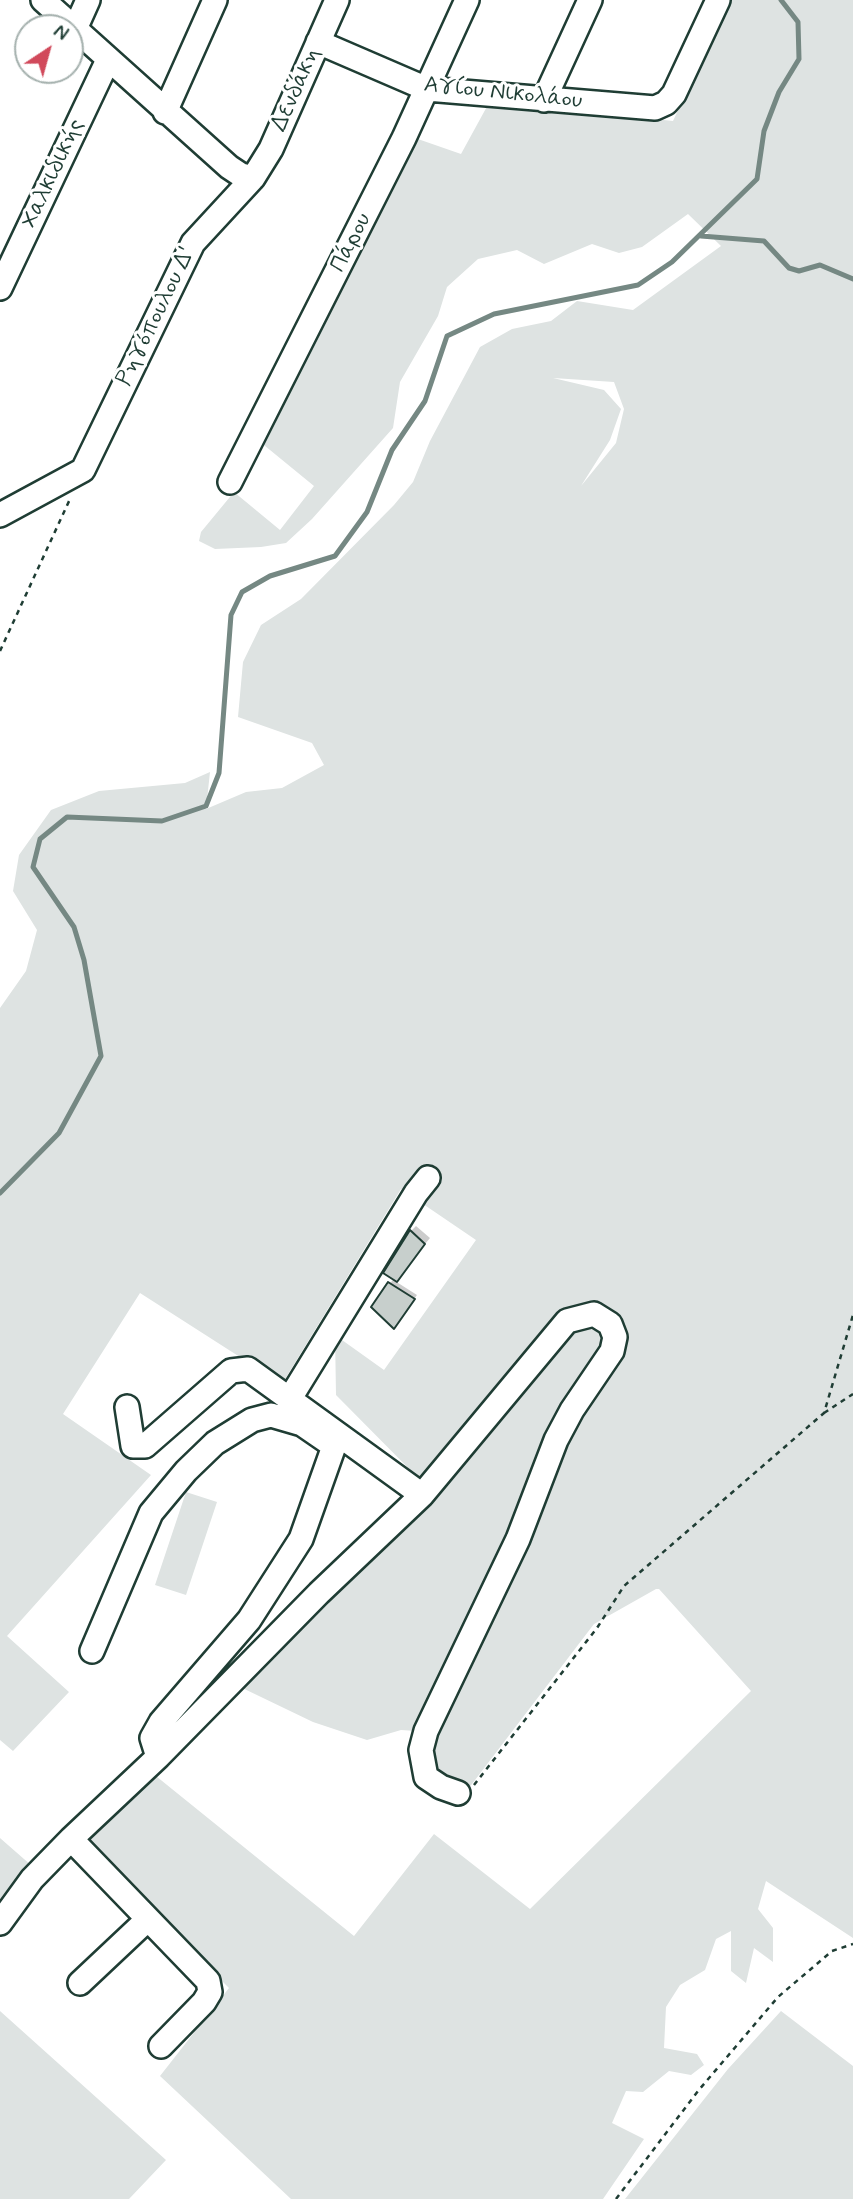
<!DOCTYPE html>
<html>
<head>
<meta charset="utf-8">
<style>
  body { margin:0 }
  #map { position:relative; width:853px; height:2199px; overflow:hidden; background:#fff; font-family:Mynerve,sans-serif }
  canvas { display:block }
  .north { position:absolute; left:14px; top:14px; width:70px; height:70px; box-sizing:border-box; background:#fff; border:2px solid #a5b1ae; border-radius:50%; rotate:36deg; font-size:19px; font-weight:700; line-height:28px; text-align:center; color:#1f3d34 }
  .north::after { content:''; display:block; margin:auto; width:24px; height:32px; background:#d1495b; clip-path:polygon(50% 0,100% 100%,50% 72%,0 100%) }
</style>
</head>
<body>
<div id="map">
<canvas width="853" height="2199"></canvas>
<div class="north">N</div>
</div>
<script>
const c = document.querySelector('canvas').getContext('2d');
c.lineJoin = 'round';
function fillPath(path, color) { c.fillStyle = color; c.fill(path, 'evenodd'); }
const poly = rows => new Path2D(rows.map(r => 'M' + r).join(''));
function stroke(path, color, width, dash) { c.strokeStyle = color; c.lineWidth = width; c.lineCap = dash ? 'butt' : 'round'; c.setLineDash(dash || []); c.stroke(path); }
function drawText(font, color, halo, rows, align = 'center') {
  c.font = font + ' Mynerve,sans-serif'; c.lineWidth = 6; c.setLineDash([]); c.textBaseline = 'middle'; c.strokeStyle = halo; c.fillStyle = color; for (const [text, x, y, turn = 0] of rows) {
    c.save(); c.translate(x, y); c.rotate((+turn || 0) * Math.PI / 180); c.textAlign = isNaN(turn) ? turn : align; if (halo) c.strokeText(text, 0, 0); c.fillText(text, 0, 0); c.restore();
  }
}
const green = poly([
  [729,0,853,0,853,1938,766,1881,758,1909,773,1928,773,1962,754,1948,746,1983,731,1971,731,1931,716,1939,705,1970,680,1985,666,2007,664,2048,697,2054,704,2065,691,2075,669,2071,643,2092,626,2091,612,2123,644,2139,603,2199,291,2199,160,2076,229,1988,76,1835,146,1768,354,1936,434,1834,530,1909,751,1691,659,1589,656,1589,594,1624,459,1801,433,1790,416,1731,401,1730,367,1740,313,1722,234,1684,433,1493,336,1395,335,1335,384,1370,476,1240,401,1189,282,1384,140,1293,63,1414,151,1475,7,1636,69,1692,13,1751,0,1740,0,1008,26,971,37,930,13,891,19,855,51,810,99,791,185,783,210,772,206,809,246,792,282,788,324,765,312,743,238,717,243,662,261,625,301,599,394,505,413,482,430,441,480,347,512,329,551,321,577,301,633,310,721,246,688,214,642,247,619,253,592,244,544,264,517,250,478,259,447,287,438,316,400,382,393,428,312,519,286,543,261,547,215,549,199,541,201,532,234,492,280,530,314,486,259,441,415,138,461,154,490,101,673,121],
  [553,378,614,382,624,409,616,443,581,486,610,440,621,409,604,390],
  [186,1492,217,1502,186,1595,155,1585],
  [0,1838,32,1866,0,1908],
  [0,2011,166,2160,129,2199,0,2199],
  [781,2011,853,2066,853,2199,625,2199,728,2069]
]);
const shadow = poly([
  [416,1226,430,1238,395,1281,417,1295,397,1324,390,1283,395,1278,411,1231]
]);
const stream = poly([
  [701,236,764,241,789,268,799,271,820,265,853,279],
  [0,1193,59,1133,101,1056,84,960,74,927,33,867,40,839,67,817,162,821,206,806,219,773,231,615,242,592,270,576,335,556,367,512,392,450,425,401,447,336,494,314,638,285,672,262,757,179,764,131,779,92,799,59,798,22,781,0]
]);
const building = poly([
  [410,1230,425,1244,397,1282,383,1273,410,1230],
  [388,1282,415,1299,394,1329,371,1307,388,1282]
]);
const path = poly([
  [0,651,70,499],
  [824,1413,853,1394],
  [474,1785,597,1628,624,1586,824,1413,853,1315],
  [616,2199,698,2091,778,1997,832,1951,853,1944]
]);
const minor = poly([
  [43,0,229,167,241,175,253,178],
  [75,29,88,0],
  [318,42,427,89,655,108,666,103,674,94,718,0],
  [544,100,590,0],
  [165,112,215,0],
  [0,288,108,60],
  [230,482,404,138,467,0],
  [0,515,83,470,193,243,253,178,271,149,337,0],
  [289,1400,416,1193,428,1178],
  [127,1407,133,1446,145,1446,231,1371,248,1369,422,1495],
  [92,1651,151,1513,186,1471,215,1443,252,1420,271,1415,302,1424,334,1446,301,1539,249,1620,161,1722,152,1738,158,1757],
  [71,1839,208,1981,210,1992,204,2002,161,2046],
  [0,1923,32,1879,71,1839,158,1757,319,1593,422,1495,567,1321,594,1314,610,1324,615,1337,612,1351,572,1410,556,1440,518,1539,426,1731,421,1750,426,1777,441,1787,458,1793],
  [80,1983,148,1919]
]);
const streetNames = [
  ["Δενδάκη",297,90,-66],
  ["Αγίου Νικολάου",503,94,6],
  ["Χαλκιδικής",54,174,-65],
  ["Πάρου",352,243,-63],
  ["Ρηγόπουλου Δ'",157,317,-64]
];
fillPath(green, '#dee3e2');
fillPath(shadow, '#0003');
stroke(stream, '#758883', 5);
fillPath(building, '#c7cfcc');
stroke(building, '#1f3d34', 2);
stroke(minor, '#1f3d34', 28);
stroke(path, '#1f3d34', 2.5, [5, 5]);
stroke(minor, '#fff', 23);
drawText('23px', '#1f3d34', '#fff', streetNames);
</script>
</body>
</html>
